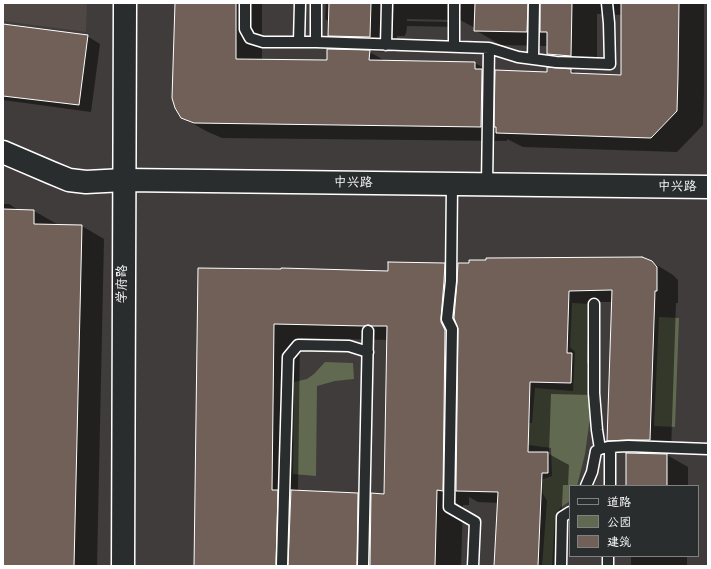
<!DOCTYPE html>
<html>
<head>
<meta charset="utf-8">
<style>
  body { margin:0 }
  #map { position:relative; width:711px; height:569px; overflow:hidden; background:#3f3c3b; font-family:Itim,"LXGW WenKai TC",sans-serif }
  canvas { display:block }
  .frame { position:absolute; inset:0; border:4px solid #fff; pointer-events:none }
  .legend { position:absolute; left:569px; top:485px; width:130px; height:72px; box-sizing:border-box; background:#2a2d2e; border:1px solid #7f8182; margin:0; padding:5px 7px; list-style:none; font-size:12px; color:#fff }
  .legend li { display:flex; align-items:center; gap:8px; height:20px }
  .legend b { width:20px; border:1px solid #7f8182 }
</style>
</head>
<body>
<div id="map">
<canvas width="711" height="569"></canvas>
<div class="frame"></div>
<ul class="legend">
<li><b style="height:5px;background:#2a2d2e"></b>道路</li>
<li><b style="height:11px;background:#616a50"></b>公园</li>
<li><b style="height:11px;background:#716058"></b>建筑</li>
</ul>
</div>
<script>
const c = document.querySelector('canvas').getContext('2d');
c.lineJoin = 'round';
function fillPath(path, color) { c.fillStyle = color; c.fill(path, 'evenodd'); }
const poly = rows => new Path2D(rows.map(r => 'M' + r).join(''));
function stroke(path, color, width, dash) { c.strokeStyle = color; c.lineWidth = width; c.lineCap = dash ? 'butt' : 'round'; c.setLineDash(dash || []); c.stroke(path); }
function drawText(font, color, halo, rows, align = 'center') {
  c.font = font + ' Itim,"LXGW WenKai TC",sans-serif'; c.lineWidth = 3; c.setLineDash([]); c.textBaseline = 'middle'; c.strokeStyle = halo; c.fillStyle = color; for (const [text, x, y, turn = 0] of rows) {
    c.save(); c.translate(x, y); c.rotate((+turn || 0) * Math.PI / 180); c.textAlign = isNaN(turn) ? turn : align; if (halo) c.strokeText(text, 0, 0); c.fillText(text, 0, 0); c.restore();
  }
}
const built = poly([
  [3,3,87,3,86,32,3,21]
]);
const green = poly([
  [572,303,589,304,590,418,585,454,577,486,570,486,570,501,560,508,555,518,552,566,542,566,547,501,543,494,541,480,552,476,551,448,507,442,504,423,532,423,535,388,573,391,575,352,570,347],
  [659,317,679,318,675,427,654,426],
  [325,362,353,363,354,379,335,381,317,386,316,476,293,474,294,382,307,379,314,374]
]);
const shadow = poly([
  [176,3,262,3,262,60,328,61,356,51,329,35,330,22,325,19,326,3,448,3,461,11,461,3,704,3,704,91,703,125,677,152,523,147,507,139,507,141,222,138,208,132,181,117],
  [597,14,622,15,622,76,578,74,571,70,548,73,496,75,475,63,387,62,368,51,396,52,397,36,405,36,405,34,406,34,407,26,460,27,460,20,475,28,475,30,501,45,548,46,548,54,574,69,597,70],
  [407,19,453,20,452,22,407,21],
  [3,25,87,36,100,44,91,112,3,100],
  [3,204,9,204,20,211,34,211,57,224,57,226,82,226,104,239,97,566,3,566],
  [652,262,673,275,678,280,678,303,676,303,671,452,650,451,629,452,608,440,613,302,589,302,587,363,592,366,592,395,551,394,549,454,569,465,568,485,563,485,559,566,496,566,498,503,478,502,469,497,469,505,463,505,461,566,195,566,199,269,389,272,444,264,459,272],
  [441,277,458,287,458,289,440,279],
  [300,338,388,340,385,495,372,502,358,494,298,492],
  [667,455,688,467,688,486,627,486],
  [631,556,687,556,687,566,631,566]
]);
const building = poly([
  [175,3,236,3,236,59,327,60,327,49,370,50,369,60,475,62,475,69,482,69,481,127,194,123,181,118,175,108,172,98,175,3],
  [329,3,371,3,370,37,328,36,329,3],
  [475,3,528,3,527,32,474,31,475,3],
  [540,3,572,3,571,56,547,54,547,32,540,32,540,3],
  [621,3,679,3,678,76,677,111,651,138,496,133,496,127,494,127,495,70,547,72,547,67,571,69,571,73,621,75,621,3],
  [3,24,88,35,79,105,3,96,3,24],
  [3,209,34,210,34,224,82,225,74,566,3,566,3,209],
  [642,257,652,261,657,267,657,291,655,291,650,440,628,440,607,441,612,290,569,291,567,353,572,353,571,383,530,382,528,452,548,452,548,473,542,473,538,566,494,566,498,492,456,491,458,329,454,318,457,282,458,263,469,263,469,260,486,260,486,258,642,257],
  [388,262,445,263,444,281,441,318,441,322,445,330,443,491,437,490,435,566,370,566,371,493,384,494,387,326,372,326,368,325,364,326,274,324,272,490,278,490,276,566,194,566,198,268,281,269,281,268,388,271,388,262],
  [626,453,667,454,667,486,626,486,626,453],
  [291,490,358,493,357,566,288,566,291,490]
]);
const service = poly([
  [245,3,245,29,250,38,263,42,316,42,489,48,487,185],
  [299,42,300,3],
  [316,42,316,3],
  [386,45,387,3],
  [454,47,454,3],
  [489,48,518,57,556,62,610,64,609,23,607,3],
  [533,59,534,3],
  [452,184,451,281,447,319,452,329,449,507,475,522,473,566],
  [594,304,594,393,597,430,600,449],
  [586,486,592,472,596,451,600,449,608,447,628,446,708,449],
  [610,486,610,452,612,447],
  [282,564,288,357,298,345,349,346,368,352],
  [363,566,368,331],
  [561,566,562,517,570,512],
  [608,566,608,556]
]);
const tertiary = poly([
  [123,566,125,3]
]);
const secondary = poly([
  [3,152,52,173,69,180,86,182,124,180,708,187]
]);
const streetNames = [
  ["中兴路",353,183,1],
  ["中兴路",677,187,1],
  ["学府路",123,284,-90]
];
fillPath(built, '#4e4744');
fillPath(green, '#616a50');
fillPath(shadow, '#0007');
fillPath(building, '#716058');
stroke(building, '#fff', 1);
stroke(service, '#fff', 13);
stroke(tertiary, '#fff', 25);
stroke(secondary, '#fff', 25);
stroke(service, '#2a2d2e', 10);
stroke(tertiary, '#2a2d2e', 22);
stroke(secondary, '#2a2d2e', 22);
drawText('13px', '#fff', '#2a2d2e', streetNames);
</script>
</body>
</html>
